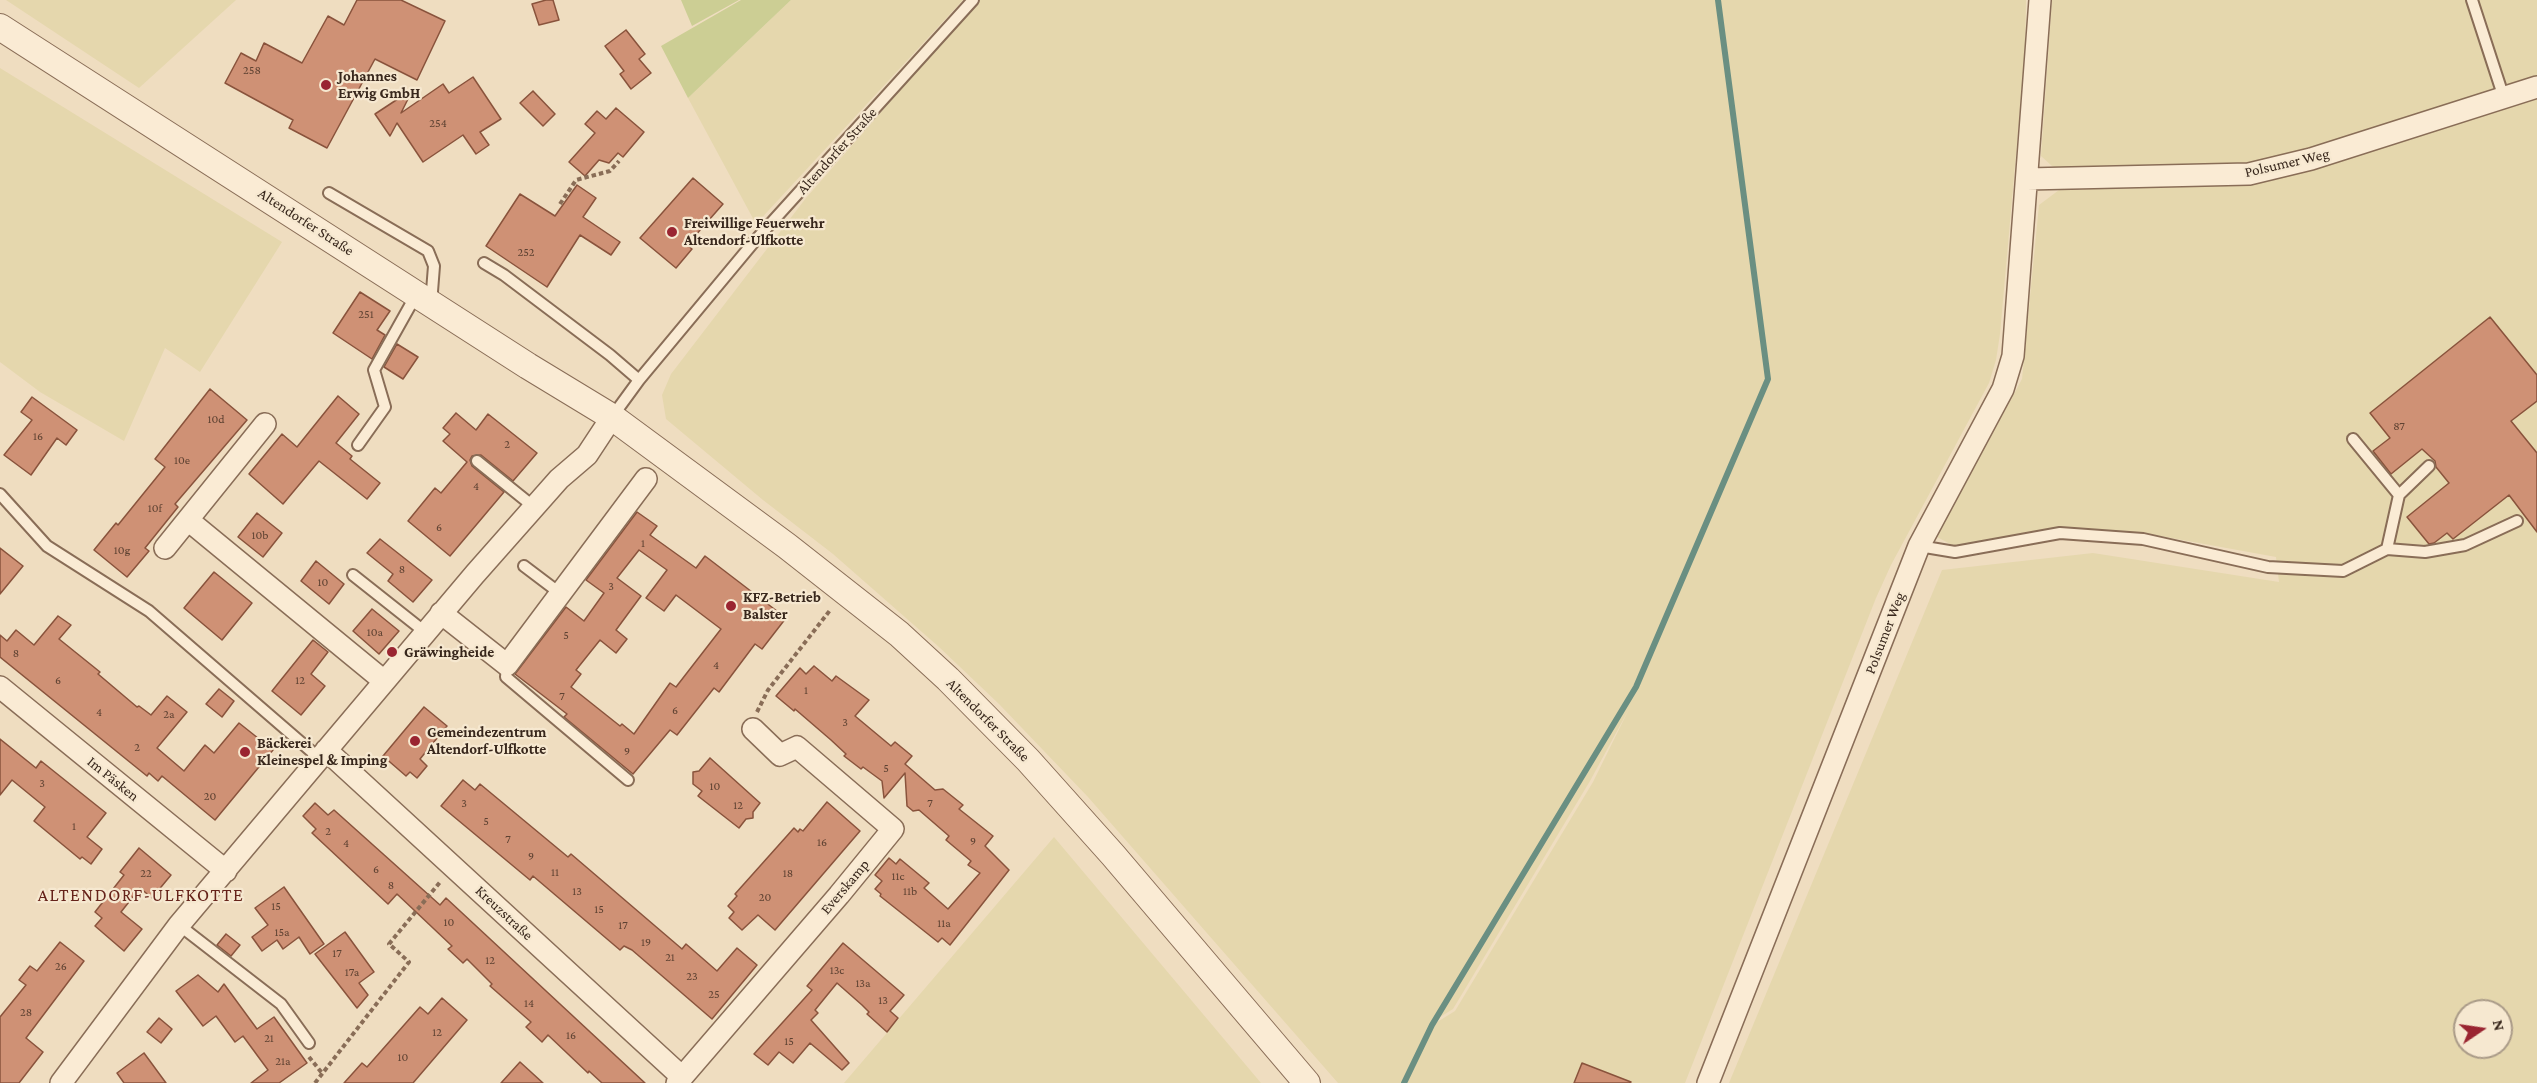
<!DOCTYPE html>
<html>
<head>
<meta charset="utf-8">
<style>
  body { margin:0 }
  #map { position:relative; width:2537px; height:1083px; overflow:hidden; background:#efddc0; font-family:"Crimson Pro",serif }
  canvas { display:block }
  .north { position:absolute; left:2453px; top:999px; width:60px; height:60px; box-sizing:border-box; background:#f6e8d0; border:2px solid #aa9b88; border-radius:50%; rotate:77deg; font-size:16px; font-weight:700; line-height:24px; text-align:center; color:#38271c }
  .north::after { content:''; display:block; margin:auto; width:21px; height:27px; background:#9a2531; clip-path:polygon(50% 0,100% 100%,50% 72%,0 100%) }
</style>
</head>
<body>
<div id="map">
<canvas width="2537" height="1083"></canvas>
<div class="north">N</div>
</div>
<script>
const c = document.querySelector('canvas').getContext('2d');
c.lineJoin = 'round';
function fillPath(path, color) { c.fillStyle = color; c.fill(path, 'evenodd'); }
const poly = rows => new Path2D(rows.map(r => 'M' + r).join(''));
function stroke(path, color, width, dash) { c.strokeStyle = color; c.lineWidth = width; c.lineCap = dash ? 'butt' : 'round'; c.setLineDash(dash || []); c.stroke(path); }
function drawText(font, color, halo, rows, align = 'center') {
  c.font = font + ' "Crimson Pro",serif'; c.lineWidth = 4.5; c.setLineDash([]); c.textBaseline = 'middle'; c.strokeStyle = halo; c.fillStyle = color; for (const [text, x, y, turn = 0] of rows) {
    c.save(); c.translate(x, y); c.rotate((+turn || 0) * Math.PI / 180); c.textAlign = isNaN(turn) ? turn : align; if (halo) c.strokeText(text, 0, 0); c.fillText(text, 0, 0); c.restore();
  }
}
const farmland = poly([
  [6,0,236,0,139,88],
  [791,0,963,0,756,224,688,98],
  [979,0,2026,0,2025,53,2000,334,1996,360,1989,383,1891,565,1876,598,1685,1083,1407,1083,1434,1024,1455,1011,1593,782,1629,709,1590,781,1453,1009,1432,1022,1401,1083,1338,1083,1088,797,999,704,939,647,833,554,763,500,666,419,662,395,671,374,806,198],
  [2052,0,2537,0,2537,83,2263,165,2069,172,2052,166,2041,156],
  [0,68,282,242,200,372,165,348,124,441,40,392,0,362],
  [2537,95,2537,1083,1729,1083,1942,570,2093,553,2279,582,2276,557,2144,533,2060,527,1954,546,1937,537,2022,379,2039,205,2059,190,2244,183],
  [2465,1011,2501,1011,2501,1047,2465,1047],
  [1054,837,1261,1083,844,1083,938,973]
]);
const green = poly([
  [681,0,739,0,692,26],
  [741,0,791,0,688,98,661,46]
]);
const stream = poly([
  [1404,1083,1432,1025,1636,687,1768,379,1718,0]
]);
const building = poly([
  [357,0,401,0,445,21,417,80,375,59,327,148,289,128,293,120,225,83,241,53,256,61,264,43,302,63,328,16,344,25,357,0],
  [546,0,553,0,559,20,539,25,532,4,546,0],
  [626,30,645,54,639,59,651,73,631,89,620,74,624,71,605,46,626,30],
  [473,77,501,119,480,132,489,145,476,154,463,135,423,162,397,123,390,136,375,114,413,89,401,113,443,84,449,93,473,77],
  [533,91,555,114,543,126,520,103,533,91],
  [616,108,644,132,623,157,618,153,609,163,599,160,585,176,569,162,595,133,585,124,597,111,606,119,616,108],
  [693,178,723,204,687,245,692,249,676,268,640,238,693,178],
  [577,185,596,198,583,217,620,242,611,255,580,235,547,287,486,246,520,194,555,216,577,185],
  [360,292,390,311,377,330,385,335,372,359,333,333,360,292],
  [2490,317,2537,375,2537,401,2511,421,2537,453,2537,532,2509,495,2453,539,2447,533,2434,543,2429,544,2407,517,2449,483,2436,467,2435,461,2422,449,2391,474,2373,451,2390,438,2370,413,2490,317],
  [397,344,418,357,403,379,384,367,397,344],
  [210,389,247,420,175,504,178,507,145,548,149,551,127,577,94,550,116,523,118,525,165,467,155,459,210,389],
  [338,396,359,414,336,443,352,456,350,459,380,483,367,499,319,461,283,504,249,474,282,434,297,447,338,396],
  [32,397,77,430,66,445,57,438,31,475,4,455,32,420,21,412,32,397],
  [456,413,476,430,488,414,537,453,513,481,481,455,472,456,470,460,472,466,504,492,450,556,408,521,435,488,441,493,467,462,443,441,450,434,443,428,456,413],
  [637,512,657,526,650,535,696,568,705,556,786,618,762,649,755,644,719,692,714,688,677,735,670,730,633,774,564,717,567,714,515,674,566,607,584,621,604,593,586,580,637,512],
  [639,550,667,570,646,598,664,611,676,595,721,629,676,687,670,683,634,734,622,724,620,726,571,687,581,674,576,670,600,640,616,653,627,639,616,630,641,596,617,578,639,550],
  [257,513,282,533,263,557,238,537,257,513],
  [380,539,432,580,413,602,388,581,393,574,367,553,380,539],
  [0,548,23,566,0,594,0,548],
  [316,561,344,584,329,604,301,581,316,561],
  [214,572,252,603,222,640,184,608,214,572],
  [372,609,399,631,379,654,353,631,372,609],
  [58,616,71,625,59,639,100,672,98,674,137,707,139,706,151,715,167,696,187,712,157,748,184,771,205,745,214,753,239,723,273,750,215,820,162,776,158,781,149,773,147,776,0,657,0,635,7,641,16,630,34,645,58,616],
  [313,640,328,652,311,674,325,686,301,715,272,691,313,640],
  [814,666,832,681,836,676,869,700,855,716,891,746,895,742,912,756,905,764,935,790,943,789,963,805,959,809,993,836,985,846,1009,870,950,945,942,938,938,942,880,896,881,894,875,889,882,881,875,875,889,858,896,864,900,859,929,883,924,888,948,909,980,873,968,865,971,861,946,840,949,836,919,810,913,811,907,806,905,773,884,798,882,781,863,767,861,769,844,756,846,754,831,740,795,709,794,711,776,696,800,668,806,674,814,666],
  [219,689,234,701,222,717,206,704,219,689],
  [424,707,447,726,420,759,427,766,417,778,410,772,406,776,383,756,424,707],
  [0,739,36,768,41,761,106,813,87,837,102,849,91,864,82,857,80,859,34,821,45,807,12,780,0,795,0,739],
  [710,758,760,803,753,812,753,818,746,819,739,828,698,796,702,791,693,784,693,772,699,771,710,758],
  [463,780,475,790,480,784,568,857,571,854,682,949,686,944,717,971,737,948,757,965,712,1019,632,950,624,946,620,950,533,876,530,880,441,806,463,780],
  [827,802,860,831,775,930,758,915,742,930,729,918,734,912,728,906,737,896,735,894,794,828,798,832,800,829,803,831,827,802],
  [315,803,328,815,334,810,440,905,446,898,645,1083,602,1083,589,1071,588,1073,548,1035,542,1042,526,1027,531,1022,490,986,492,984,467,959,463,963,448,949,452,946,397,894,388,904,312,833,316,829,303,816,315,803],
  [139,848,171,875,152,898,140,888,121,912,142,929,124,951,95,926,102,918,95,912,124,875,120,872,139,848],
  [284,887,324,944,310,954,299,937,283,949,277,940,262,951,252,937,268,925,255,908,284,887],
  [345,932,374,972,359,983,368,995,357,1008,315,954,345,932],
  [226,934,240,945,231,956,217,945,226,934],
  [60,942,84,961,26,1038,43,1052,19,1083,0,1083,0,1017,26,985,19,980,30,966,37,971,60,942],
  [843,943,904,995,890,1011,898,1018,887,1032,867,1014,869,1012,862,1005,837,983,815,1010,818,1013,811,1020,849,1063,842,1070,810,1043,793,1063,779,1052,768,1065,754,1054,812,990,807,986,843,943],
  [198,975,218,992,224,984,257,1029,274,1017,307,1063,279,1083,251,1083,268,1070,243,1036,235,1042,216,1016,203,1026,176,991,198,975],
  [442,998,467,1020,413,1083,344,1083,362,1063,367,1067,420,1007,428,1014,442,998],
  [159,1018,172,1029,161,1043,147,1032,159,1018],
  [144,1053,166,1083,124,1083,117,1073,144,1053],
  [520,1062,543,1083,501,1083,520,1062],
  [1582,1063,1631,1082,1630,1083,1574,1083,1582,1063]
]);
const path = poly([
  [560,204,576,180,610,171,619,161],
  [757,712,768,690,831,609],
  [309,1057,322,1073],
  [315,1083,409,962,389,944,441,881]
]);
const service = poly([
  [2472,0,2504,98],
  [329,193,428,251,434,266,431,304],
  [484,263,504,275,610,355,639,380],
  [612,417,639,380,753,243,973,0],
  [2353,439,2399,495],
  [358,445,385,407,374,370,416,295],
  [477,461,534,507],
  [0,494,47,546,149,611,319,758],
  [1919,546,1955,552,2060,533,2143,539,2268,567,2343,571,2387,549,2425,552,2465,545,2517,521],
  [2387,549,2399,495,2429,466],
  [524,566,561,594],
  [353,575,425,632],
  [507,665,506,677,628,780],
  [179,925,281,1004,309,1043]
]);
const minor = poly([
  [2027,179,2249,174,2311,159,2537,87],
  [188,520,384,681],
  [165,548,265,424],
  [441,613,507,665,646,479],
  [0,687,226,871],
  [326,750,682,1077],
  [61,1083,179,925,475,574,559,479,587,455,612,417],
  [677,1083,839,895,893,829,797,747,780,755,753,729],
  [1708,1083,1919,546,2003,389,2013,356,2040,0]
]);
const tertiary = poly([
  [0,27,528,366,612,417,787,546,899,634,948,679,1028,760,1113,855,1307,1083]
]);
const markers = [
  [326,85,6,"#9a2531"],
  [672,232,6,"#9a2531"],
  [731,606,6,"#9a2531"],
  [392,652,6,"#9a2531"],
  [415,741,6,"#9a2531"],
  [245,752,6,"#9a2531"]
];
const numberNames = [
  ["258",252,70],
  ["254",438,123],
  ["252",526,252],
  ["251",366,314],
  ["10d",216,419],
  ["87",2399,426],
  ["16",38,436],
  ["2",507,444],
  ["10e",182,460],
  ["4",476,486],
  ["10f",155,508],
  ["6",439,527],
  ["10b",260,535],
  ["1",643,543],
  ["10g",122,550],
  ["8",402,569],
  ["10",323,582],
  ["3",611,586],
  ["10a",375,632],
  ["5",566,635],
  ["8",16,653],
  ["4",716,665],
  ["6",58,680],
  ["12",300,680],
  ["1",806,690],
  ["7",562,696],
  ["6",675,710],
  ["4",99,712],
  ["2a",169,714],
  ["3",845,722],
  ["2",137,747],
  ["9",627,751],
  ["5",886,768],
  ["3",42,783],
  ["10",715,786],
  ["20",210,796],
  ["3",464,803],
  ["7",930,803],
  ["12",738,805],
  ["5",486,821],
  ["1",74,826],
  ["2",328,831],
  ["7",508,839],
  ["9",973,841],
  ["16",822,842],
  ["4",346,843],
  ["9",531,856],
  ["6",376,869],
  ["11",555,872],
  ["22",146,873],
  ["18",788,873],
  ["11c",898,876],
  ["8",391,885],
  ["13",577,891],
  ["11b",910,891],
  ["20",765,897],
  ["15",276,906],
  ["15",599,909],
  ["10",449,922],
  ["11a",944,923],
  ["17",623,925],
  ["15a",282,932],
  ["19",646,942],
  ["17",337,953],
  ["21",670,957],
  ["12",490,960],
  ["26",61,966],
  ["13c",837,970],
  ["17a",352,972],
  ["23",692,976],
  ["13a",863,983],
  ["25",714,994],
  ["13",883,1000],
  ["14",529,1003],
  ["28",26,1012],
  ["12",437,1032],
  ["16",571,1035],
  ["21",269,1038],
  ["15",789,1041],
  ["10",403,1057],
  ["21a",283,1061]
];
const poiNames = [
  ["Johannes",338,76],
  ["Erwig GmbH",338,93],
  ["Freiwillige Feuerwehr",684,223],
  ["Altendorf-Ulfkotte",684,240],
  ["KFZ-Betrieb",743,597],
  ["Balster",743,614],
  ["Gräwingheide",404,652],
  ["Gemeindezentrum",427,732],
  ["Altendorf-Ulfkotte",427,749],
  ["Bäckerei",257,743],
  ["Kleinespel & Imping",257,760]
];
const streetNames = [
  ["Altendorfer Straße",837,151,-48],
  ["Polsumer Weg",2287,163,-13],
  ["Altendorfer Straße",306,222,33],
  ["Polsumer Weg",1885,633,-69],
  ["Altendorfer Straße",988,720,45],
  ["Im Päsken",113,779,39],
  ["Everskamp",845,887,-50],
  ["Kreuzstraße",504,913,43]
];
const quarterNames = [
  ["ALTENDORF-ULFKOTTE",141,895]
];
fillPath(farmland, '#e5d7ad');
fillPath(green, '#ccce94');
stroke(stream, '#6a8f82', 6);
fillPath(building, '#cf9175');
stroke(building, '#89533c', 1.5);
stroke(service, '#896d57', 14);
stroke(minor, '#896d57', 24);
stroke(tertiary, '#896d57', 28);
stroke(path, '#896d57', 4, [4.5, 3]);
stroke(service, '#faebd4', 10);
stroke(minor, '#faebd4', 21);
stroke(tertiary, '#faebd4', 26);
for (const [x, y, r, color] of markers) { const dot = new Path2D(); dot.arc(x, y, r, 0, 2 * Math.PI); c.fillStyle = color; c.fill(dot); stroke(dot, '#f6e8d0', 2); }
drawText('12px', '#5e4232', null, numberNames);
drawText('bold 15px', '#38271c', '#f6e8d0', poiNames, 'left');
drawText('15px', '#38271c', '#f6e8d0', streetNames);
c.letterSpacing = '1.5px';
drawText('18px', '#66231a', '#f6e8d0', quarterNames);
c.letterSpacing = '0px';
</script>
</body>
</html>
